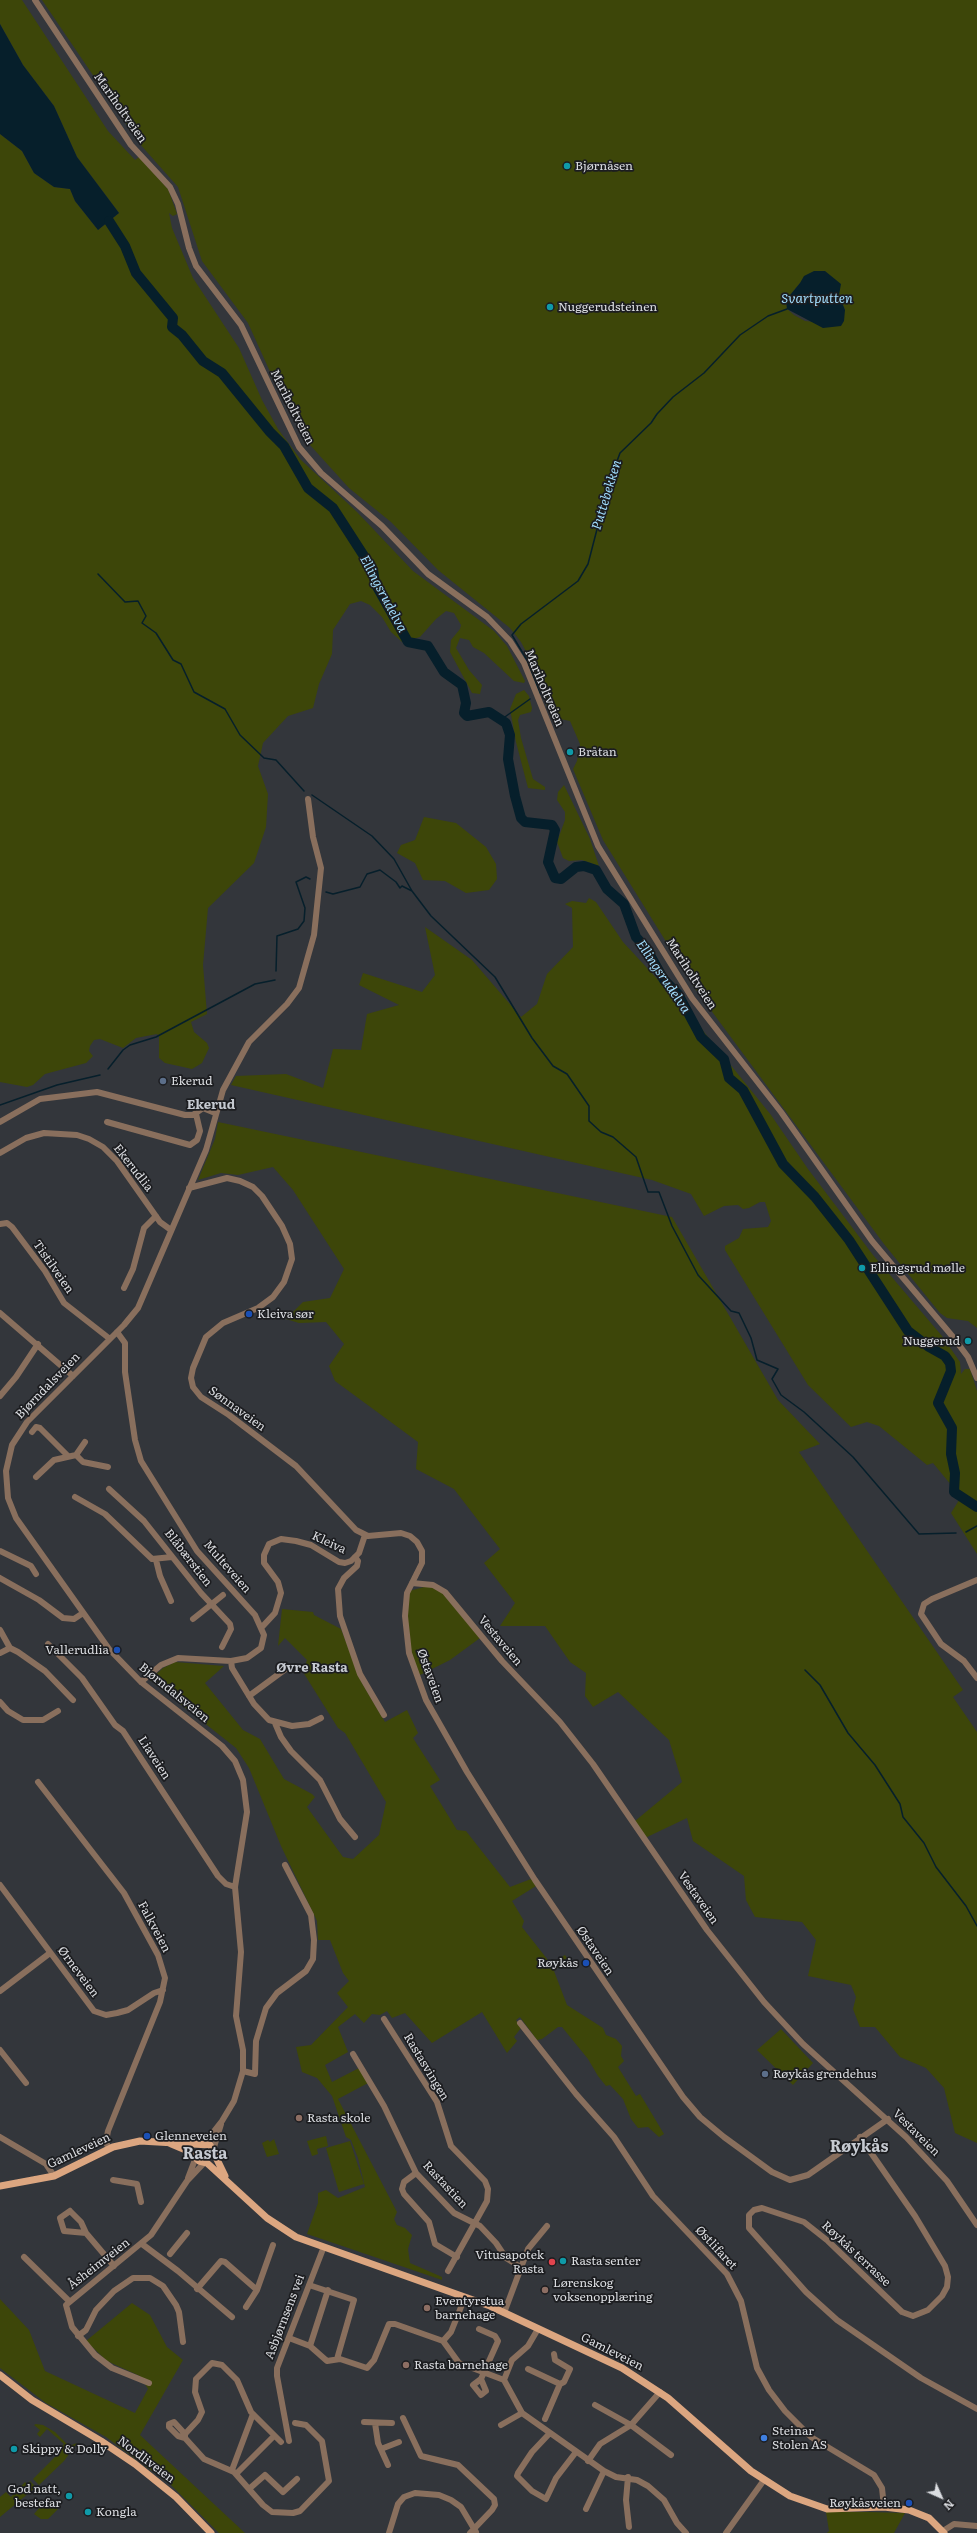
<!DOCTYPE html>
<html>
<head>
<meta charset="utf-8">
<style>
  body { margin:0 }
  #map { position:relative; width:977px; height:2533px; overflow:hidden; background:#33363b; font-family:Literata,serif }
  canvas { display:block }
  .north { position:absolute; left:921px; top:2477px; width:40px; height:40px; -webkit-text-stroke:3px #1c1d20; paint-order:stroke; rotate:135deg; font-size:11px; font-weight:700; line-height:16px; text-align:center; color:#dbdde1 }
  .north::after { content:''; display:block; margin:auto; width:14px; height:18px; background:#dbdde1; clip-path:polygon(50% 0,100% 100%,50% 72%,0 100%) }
</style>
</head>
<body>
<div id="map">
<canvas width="977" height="2533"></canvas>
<div class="north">N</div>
</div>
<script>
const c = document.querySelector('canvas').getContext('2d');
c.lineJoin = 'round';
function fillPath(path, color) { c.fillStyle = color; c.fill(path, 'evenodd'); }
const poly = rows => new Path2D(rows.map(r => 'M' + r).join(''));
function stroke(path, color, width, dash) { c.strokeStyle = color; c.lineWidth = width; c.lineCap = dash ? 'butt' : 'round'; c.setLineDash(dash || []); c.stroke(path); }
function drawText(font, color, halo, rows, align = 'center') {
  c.font = font + ' Literata,serif'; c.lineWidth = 3.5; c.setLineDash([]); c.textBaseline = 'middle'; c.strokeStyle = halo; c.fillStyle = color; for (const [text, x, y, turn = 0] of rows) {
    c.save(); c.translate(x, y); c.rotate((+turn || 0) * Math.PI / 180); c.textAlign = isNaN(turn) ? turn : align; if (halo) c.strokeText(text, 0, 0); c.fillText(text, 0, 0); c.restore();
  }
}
const green = poly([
  [0,0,22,0,108,131,135,160,139,157,168,189,177,214,173,216,169,213,172,228,193,278,239,348,262,400,278,429,301,460,357,512,413,571,494,631,507,646,525,681,524,683,514,681,484,653,473,647,469,640,460,638,456,648,469,670,482,685,480,694,472,693,450,652,451,640,460,629,461,625,454,613,446,611,436,619,420,637,402,642,391,632,382,617,370,605,361,601,350,604,333,630,332,654,319,684,313,708,288,716,263,743,258,766,268,794,266,827,254,863,208,908,203,965,207,1014,191,1022,194,1032,207,1043,209,1048,202,1063,192,1069,165,1063,159,1058,159,1036,157,1034,136,1038,123,1048,100,1039,94,1040,90,1046,89,1051,93,1056,86,1063,45,1074,33,1085,27,1087,0,1082,0,134,22,151,34,173,54,187,70,189,75,201,98,230,119,213,77,157,54,106,23,65,0,24],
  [42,0,977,0,977,1328,968,1321,947,1318,940,1313,884,1244,696,990,603,840,573,769,577,761,580,744,570,721,551,717,531,661,521,642,510,628,438,570,391,522,349,488,310,445,282,398,248,323,202,261,178,187,139,143],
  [800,283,839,295,845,310,823,328,814,322,805,321,794,315,787,309,786,300],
  [524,690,529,696,532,708,531,712,520,715,518,720,521,738,533,779,545,787,545,790,528,788,516,742,510,709,516,694],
  [564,785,590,839,599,866,582,860,569,861,563,858,557,842,565,820,565,812,557,800,558,792],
  [424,817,456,823,486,847,496,864,497,879,489,890,466,893,445,881,423,880,415,863,397,853,401,845,415,840],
  [589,898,596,902,623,942,660,982,686,1004,704,1032,771,1115,808,1169,873,1255,942,1336,960,1362,961,1374,965,1369,970,1369,977,1391,977,1554,951,1513,961,1497,933,1463,927,1465,879,1426,867,1422,851,1427,808,1385,725,1250,725,1246,739,1238,743,1229,768,1227,771,1221,765,1202,760,1202,749,1208,743,1209,738,1205,724,1206,704,1216,691,1194,652,1180,231,1085,236,1076,286,1074,323,1088,333,1049,361,1050,367,1014,399,1005,359,985,363,973,422,992,435,975,425,927,472,960,521,1017,537,1004,547,974,573,947,572,908,565,904,572,901,586,903],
  [218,1122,672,1217,778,1400,820,1444,799,1452,963,1690,953,1697,977,1732,977,2143,955,2133,944,2088,926,2068,900,2057,875,2027,860,2027,853,2009,856,1997,851,1985,808,1976,816,1940,802,1922,755,1917,746,1900,744,1876,693,1841,687,1818,645,1838,635,1821,682,1782,669,1740,618,1692,593,1707,585,1696,586,1673,570,1662,545,1626,500,1626,515,1603,484,1563,500,1549,454,1489,416,1469,418,1442,335,1381,329,1366,344,1344,326,1322,299,1323,286,1319,303,1302,330,1298,344,1269,293,1190,273,1167,238,1175,221,1173,198,1180,215,1139],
  [428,1586,440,1590,480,1638,450,1660,418,1676,409,1643,407,1608,409,1591],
  [282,1609,313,1612,314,1615,341,1629,362,1683,385,1722,407,1710,418,1733,413,1738,440,1780,430,1786,457,1830,466,1831,510,1887,531,1879,536,1886,512,1901,524,1921,522,1927,551,1964,565,1955,567,1958,554,1971,567,2005,603,2028,606,2035,616,2039,622,2046,621,2056,624,2061,618,2067,636,2096,640,2094,664,2134,659,2137,648,2127,638,2128,631,2119,623,2099,610,2085,606,2086,598,2076,588,2059,562,2027,558,2027,542,2039,537,2040,520,2017,516,2020,521,2028,514,2037,517,2041,507,2053,482,2012,432,2043,405,2013,392,2018,387,2011,380,2015,372,2014,364,2023,355,2014,338,2027,348,2052,325,2065,332,2082,359,2068,368,2083,338,2099,397,2212,394,2219,397,2225,405,2228,412,2235,408,2249,410,2263,442,2277,442,2280,307,2234,318,2203,318,2193,326,2190,338,2198,365,2187,358,2158,351,2140,346,2137,332,2096,317,2078,302,2072,296,2047,311,2045,348,2007,337,1993,349,1981,343,1973,330,1940,318,1940,317,1921,281,1846,249,1768,236,1748,150,1680,163,1668,175,1662,224,1666,205,1683,243,1730,260,1739,284,1779,312,1794,315,1797,307,1807,343,1857,353,1859,379,1835,386,1802,345,1733,338,1728,303,1672,307,1660,285,1638,278,1646],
  [781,2029,813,2063,793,2085,757,2050],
  [326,2136,328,2146,317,2149,318,2154,312,2156,307,2141],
  [274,2139,279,2154,267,2157,262,2143,268,2140,270,2142],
  [350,2141,364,2184,339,2192,326,2148],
  [0,2299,29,2330,45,2371,135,2413,148,2389,140,2376,107,2361,86,2341,132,2303,150,2315,167,2347,183,2360,140,2435,245,2533,219,2533,171,2485,106,2437,46,2403,0,2368],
  [36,2424,43,2425,55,2432,69,2446,77,2443,64,2461,39,2485,33,2479,61,2451,59,2449,64,2444,47,2429,40,2437,37,2434,40,2430,34,2425],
  [30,2481,36,2487,0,2517,0,2497,6,2492,11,2497,25,2482,27,2484],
  [48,2498,58,2509,48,2519,41,2519,34,2514],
  [826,2512,869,2512,905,2513,894,2533,827,2533,829,2531]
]);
const water = poly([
  [0,24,23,65,54,106,77,157,119,213,98,230,75,201,70,189,54,187,34,173,22,151,0,134],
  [814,271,825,271,841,284,839,295,845,310,844,321,841,326,823,328,787,309,786,300,800,283,804,276]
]);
const stream = poly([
  [98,574,125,602,138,601,146,616,142,623,156,633,173,660,181,664,194,692,225,709,240,735,264,758,276,760,304,791],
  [540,694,527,660,512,635,521,624,578,581,588,564,609,483,620,453,651,423,657,414,673,397,704,373,740,335,768,316,787,309],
  [502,719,530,699],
  [312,795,372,836,394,859,412,891,431,916,495,977,532,1038,553,1066,567,1074,589,1106,589,1121,601,1132,613,1137,636,1157,648,1192,659,1192,672,1226,698,1275,731,1311,739,1313,751,1338,757,1360,778,1369,772,1379,781,1395,804,1412,853,1457,919,1534,956,1533],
  [326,892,333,894,360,887,367,874,380,870,396,882,400,888,402,886,412,891],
  [276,971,277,936,298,929,304,921,305,908,296,882,306,877,310,879],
  [108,1069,123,1050,130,1045,156,1037,255,984,275,980],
  [0,1105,57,1085,100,1075],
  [966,1532,977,1526],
  [805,1670,820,1685,848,1733,875,1765,900,1804,903,1817,924,1843,936,1867,966,1906,977,1926]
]);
const river = poly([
  [109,221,125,246,136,273,173,318,172,327,182,335,203,361,222,373,270,432,284,446,308,488,333,508,373,570,375,583,408,642,428,646,444,672,462,685,466,703,464,713,467,716,489,712,506,723,510,735,508,759,515,796,521,818,525,822,552,825,555,830,548,862,555,878,561,879,576,867,584,866,596,870,607,889,624,904,636,937,646,948,664,980,678,994,701,1037,724,1059,729,1078,743,1090,783,1164,815,1197,849,1240,908,1331,929,1347,945,1356,950,1363,951,1371,938,1403,952,1428,951,1454,955,1473,954,1492,977,1507]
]);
const minor = poly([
  [35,0,131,145,170,187,178,204,189,248,196,266,241,325,299,447,321,473,382,526,428,574,487,617,510,641,524,663,598,846,692,998,781,1112,872,1241,953,1337,968,1357,977,1378],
  [0,1122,40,1099,97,1092,185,1115,193,1115,203,1108,215,1113],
  [107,1122,190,1145,197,1140,200,1131,196,1114],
  [0,1153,26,1138,44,1133,77,1135,89,1139,103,1147,117,1161,160,1222,171,1230],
  [189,1188,227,1178,240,1181,253,1187,262,1196,282,1226,290,1244,292,1259,284,1282,273,1297,258,1308,223,1323,206,1337,193,1368,191,1378,193,1387,201,1397,229,1415,296,1466,356,1530,368,1536,401,1533,410,1536,417,1542,422,1551,422,1563,407,1593,405,1616,409,1653,426,1700,467,1772,535,1880,683,2097,700,2117,724,2137,772,2172,790,2180,808,2175,888,2119],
  [0,1224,7,1223,12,1227,45,1271,64,1303,110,1339],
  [124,1288,133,1269,144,1228,156,1216],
  [0,1313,73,1376],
  [117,1332,125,1343,125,1372,135,1440,141,1461,197,1551,255,1615,264,1635,261,1648,247,1658,231,1661,178,1658,161,1665,141,1682],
  [0,1396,16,1377,38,1344],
  [32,1432,36,1427,40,1428,68,1456],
  [76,1455,83,1462,108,1467],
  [36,1477,54,1460,76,1455,85,1442],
  [109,1489,144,1521,201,1593,230,1624,231,1629,222,1647],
  [75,1497,105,1514,152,1559,172,1557],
  [0,1551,31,1566,36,1574],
  [355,1557,358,1561,357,1566,344,1578,338,1589,340,1616,360,1674,384,1715],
  [156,1560,160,1576,171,1601],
  [0,1578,39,1600,63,1618,74,1619,83,1613],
  [977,1580,932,1599,924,1604,921,1614,941,1644,964,1661,977,1678],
  [412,1583,433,1585,445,1592,502,1661,560,1722,593,1764,707,1930,764,2002,803,2044,906,2137,947,2181,977,2225],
  [193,1619,223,1595],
  [262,1627,275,1613,281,1593,278,1582,264,1563,264,1555,269,1544,281,1539,296,1541,311,1545,339,1562,345,1563,351,1561,359,1553,365,1535],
  [0,1630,10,1648],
  [48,1644,82,1678,115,1725,123,1731,218,1876,226,1884,235,1887],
  [0,1653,10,1648,18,1652,45,1671,73,1700],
  [231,1661,232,1668,254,1704,269,1720,292,1726,309,1724,321,1718],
  [249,1696,287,1668],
  [0,1702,8,1711,23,1720,43,1720,58,1711],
  [275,1723,281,1737,291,1751,320,1780,340,1819,355,1837],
  [38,1782,124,1893,158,1955,165,1978,160,2002,108,2131,106,2142,109,2149],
  [0,1885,94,2011,106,2015,117,2013,128,2010,154,1993,163,1990],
  [0,1991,50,1953],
  [384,2019,437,2102,451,2146,485,2181,488,2189,487,2201,448,2271],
  [520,2023,576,2094,614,2137,653,2196,727,2274,741,2301,757,2368,769,2390,785,2411,811,2437,874,2475,882,2488,884,2507],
  [0,2050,26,2083],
  [353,2054,384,2106,416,2173,454,2213,480,2226,496,2243,506,2258,522,2268],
  [243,2071,255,2074,256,2041,266,2008,277,1993,306,1971,313,1959,314,1940,311,1915,285,1865],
  [0,2137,46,2164,54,2176],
  [860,2137,915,2216,945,2266,948,2277,947,2287,942,2296,928,2310,913,2316,902,2312,828,2241,804,2222,762,2208,754,2210,749,2215,749,2228,806,2292,837,2320,921,2378,977,2409],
  [204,2144,222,2121,234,2101,243,2071,243,2050,236,2016,241,1952,235,1887,247,1812,243,1780,235,1761,222,1746,141,1682,109,1649,16,1518,8,1498,6,1471,12,1445,27,1422,124,1325,138,1308,206,1150,223,1090,249,1042,287,1004,299,988,314,935,321,868,313,837,308,799],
  [213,2150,221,2124],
  [416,2173,404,2182,402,2189,404,2194,429,2222,435,2244,457,2257],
  [188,2178,196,2157],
  [113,2180,137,2184,141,2202],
  [70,2211,81,2222,86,2233,64,2231,60,2218,70,2211],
  [86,2233,114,2266],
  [142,2244,178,2271,232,2317],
  [170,2254,187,2233],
  [24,2257,69,2301],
  [309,2285,354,2300,337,2359],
  [197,2289,221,2261,225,2262,257,2290,273,2245],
  [246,2307,257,2290],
  [504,2313,528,2249,547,2226],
  [479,2329,495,2336,498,2341,481,2379],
  [538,2329,528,2346,512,2360,504,2380,522,2413,604,2471,616,2477,637,2480,648,2486,664,2500,677,2523,686,2533],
  [78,2336,86,2330,96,2310,114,2291,133,2278,150,2278,163,2286,176,2305,179,2312,183,2342],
  [289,2338,310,2346,327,2361,340,2359,367,2368,374,2360,389,2324,395,2324,443,2341,451,2332,465,2297],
  [443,2341,459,2363,504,2380],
  [310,2346,328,2290],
  [528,2369,560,2384],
  [481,2379,486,2391,481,2395,473,2385,481,2379],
  [149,2383,112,2368,95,2355,72,2327,66,2305,151,2235,187,2181,204,2163],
  [595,2405,631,2425,671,2455],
  [403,2418,421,2456,458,2465,494,2499,495,2505,492,2510,470,2533],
  [545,2419,560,2384,564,2382,570,2369,555,2360,554,2354],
  [364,2422,392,2423],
  [375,2423,378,2443,388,2465],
  [501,2425,522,2413],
  [549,2434,532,2452,518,2473,517,2476,532,2491,546,2499,556,2478,576,2452],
  [185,2438,178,2436,169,2427,169,2424,174,2422,185,2434],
  [289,2441,277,2376,277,2368,323,2249],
  [281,2442,251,2412,237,2380,222,2365,212,2363,196,2379,195,2392,202,2412,198,2420,185,2434,185,2438,204,2459,234,2472,263,2505,272,2512,293,2513,300,2511,329,2481,322,2441,306,2425,295,2423],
  [381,2449,399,2442],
  [588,2461,600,2444,631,2425,660,2392],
  [232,2470,253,2414],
  [236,2474,274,2436],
  [628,2477,626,2500,629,2527],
  [249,2489,265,2475,283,2492,297,2479],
  [586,2509,604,2471],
  [943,2531,954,2524,977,2526],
  [389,2533,398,2504,404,2497,415,2493,439,2495,451,2500,461,2507,476,2532],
  [726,2533,764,2480]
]);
const major = poly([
  [169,2143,188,2151,199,2161,207,2163,267,2218,296,2237,490,2306,622,2368,668,2398,751,2471,790,2496,827,2509,884,2507,909,2510,929,2518,944,2533],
  [0,2186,54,2176,113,2147,140,2141,210,2145,225,2176],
  [0,2375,32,2400,101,2441,135,2464,176,2497,211,2533]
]);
const markers = [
  [567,166,4,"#0f9aa8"],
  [550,307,4,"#0f9aa8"],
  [570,752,4,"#0f9aa8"],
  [163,1081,4,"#5c6f8a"],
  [862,1268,4,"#0f9aa8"],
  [249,1314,4,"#1a4fb4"],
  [968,1341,4,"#0f9aa8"],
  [117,1650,4,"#1a4fb4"],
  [586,1963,4,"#1a4fb4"],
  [765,2074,4,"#5c6f8a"],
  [299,2118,4,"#8d6e63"],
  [147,2136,4,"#1a4fb4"],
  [563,2261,4,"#0f9aa8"],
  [552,2262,4,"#e0444e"],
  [545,2290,4,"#8d6e63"],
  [427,2308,4,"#8d6e63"],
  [406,2365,4,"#8d6e63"],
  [764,2438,4,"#3f7fe0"],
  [14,2449,4,"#0f9aa8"],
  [69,2496,4,"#0f9aa8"],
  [909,2503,4,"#1a4fb4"],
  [88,2512,4,"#0f9aa8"]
];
const streetNames = [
  ["Mariholtveien",120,108,55],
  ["Mariholtveien",292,407,63],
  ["Mariholtveien",544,688,67],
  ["Mariholtveien",691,974,57],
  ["Ekerudlia",133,1168,52],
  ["Tistilveien",53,1267,55],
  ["Bjørndalsveien",48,1386,-46],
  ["Sønnaveien",237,1409,36],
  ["Kleiva",329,1543,25],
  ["Blåbærstien",188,1558,52],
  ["Multeveien",227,1567,49],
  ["Vestaveien",500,1641,50],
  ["Østaveien",430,1676,70],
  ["Bjørndalsveien",174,1693,39],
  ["Liaveien",154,1758,57],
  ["Vestaveien",698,1898,55],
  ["Falkveien",154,1927,62],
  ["Østaveien",595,1951,56],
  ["Ørneveien",78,1972,53],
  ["Rastasvingen",426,2067,59],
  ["Vestaveien",916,2133,45],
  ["Gamleveien",79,2151,-25],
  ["Rastastien",445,2185,47],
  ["Østlifaret",716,2248,47],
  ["Røykås terrasse",856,2254,43],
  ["Åsheimveien",99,2264,-38],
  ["Asbjørnsens vei",285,2317,-69],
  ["Gamleveien",612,2352,27],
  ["Nordliveien",146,2460,37]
];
const poiNames = [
  ["Bjørnåsen",575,166],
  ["Nuggerudsteinen",558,307],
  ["Bråtan",578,752],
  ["Ekerud",171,1081],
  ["Ellingsrud mølle",870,1268],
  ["Kleiva sør",257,1314],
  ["Nuggerud",960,1341,"right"],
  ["Vallerudlia",109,1650,"right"],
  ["Røykås",578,1963,"right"],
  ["Røykås grendehus",773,2074],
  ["Rasta skole",307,2118],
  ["Glenneveien",155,2136],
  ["Vitusapotek",544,2255,"right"],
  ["Rasta",544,2269,"right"],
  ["Rasta senter",571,2261],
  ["Lørenskog",553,2283],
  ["voksenopplæring",553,2297],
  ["Eventyrstua",435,2301],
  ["barnehage",435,2315],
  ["Rasta barnehage",414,2365],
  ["Steinar",772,2431],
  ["Stolen AS",772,2445],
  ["Skippy & Dolly",22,2449],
  ["God natt,",61,2489,"right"],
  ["bestefar",61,2503,"right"],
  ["Røykåsveien",901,2503,"right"],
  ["Kongla",96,2512]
];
const waterNames = [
  ["Svartputten",817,299],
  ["Puttebekken",607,495,-73],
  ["Ellingsrudelva",383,594,62],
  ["Ellingsrudelva",663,977,56]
];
const neighbourhoodNames = [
  ["Ekerud",211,1105],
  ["Øvre Rasta",312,1668]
];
const districtNames = [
  ["Røykås",859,2147],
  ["Rasta",205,2154]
];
fillPath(green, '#3d4609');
fillPath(water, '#061f2b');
stroke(stream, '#061f2b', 1.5);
stroke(river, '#061f2b', 10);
stroke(minor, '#896f5d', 6);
stroke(major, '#dca680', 7);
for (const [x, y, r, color] of markers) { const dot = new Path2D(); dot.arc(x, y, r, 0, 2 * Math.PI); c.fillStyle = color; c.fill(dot); stroke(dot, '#1c1d20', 1.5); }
drawText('12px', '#dbdde1', '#1c1d20', streetNames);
drawText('12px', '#dbdde1', '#1c1d20', poiNames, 'left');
drawText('italic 13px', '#a1ddfd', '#1c1d20', waterNames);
drawText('bold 13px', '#c6cad1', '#1c1d20', neighbourhoodNames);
drawText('bold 16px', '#c6cad1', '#1c1d20', districtNames);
</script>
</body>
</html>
